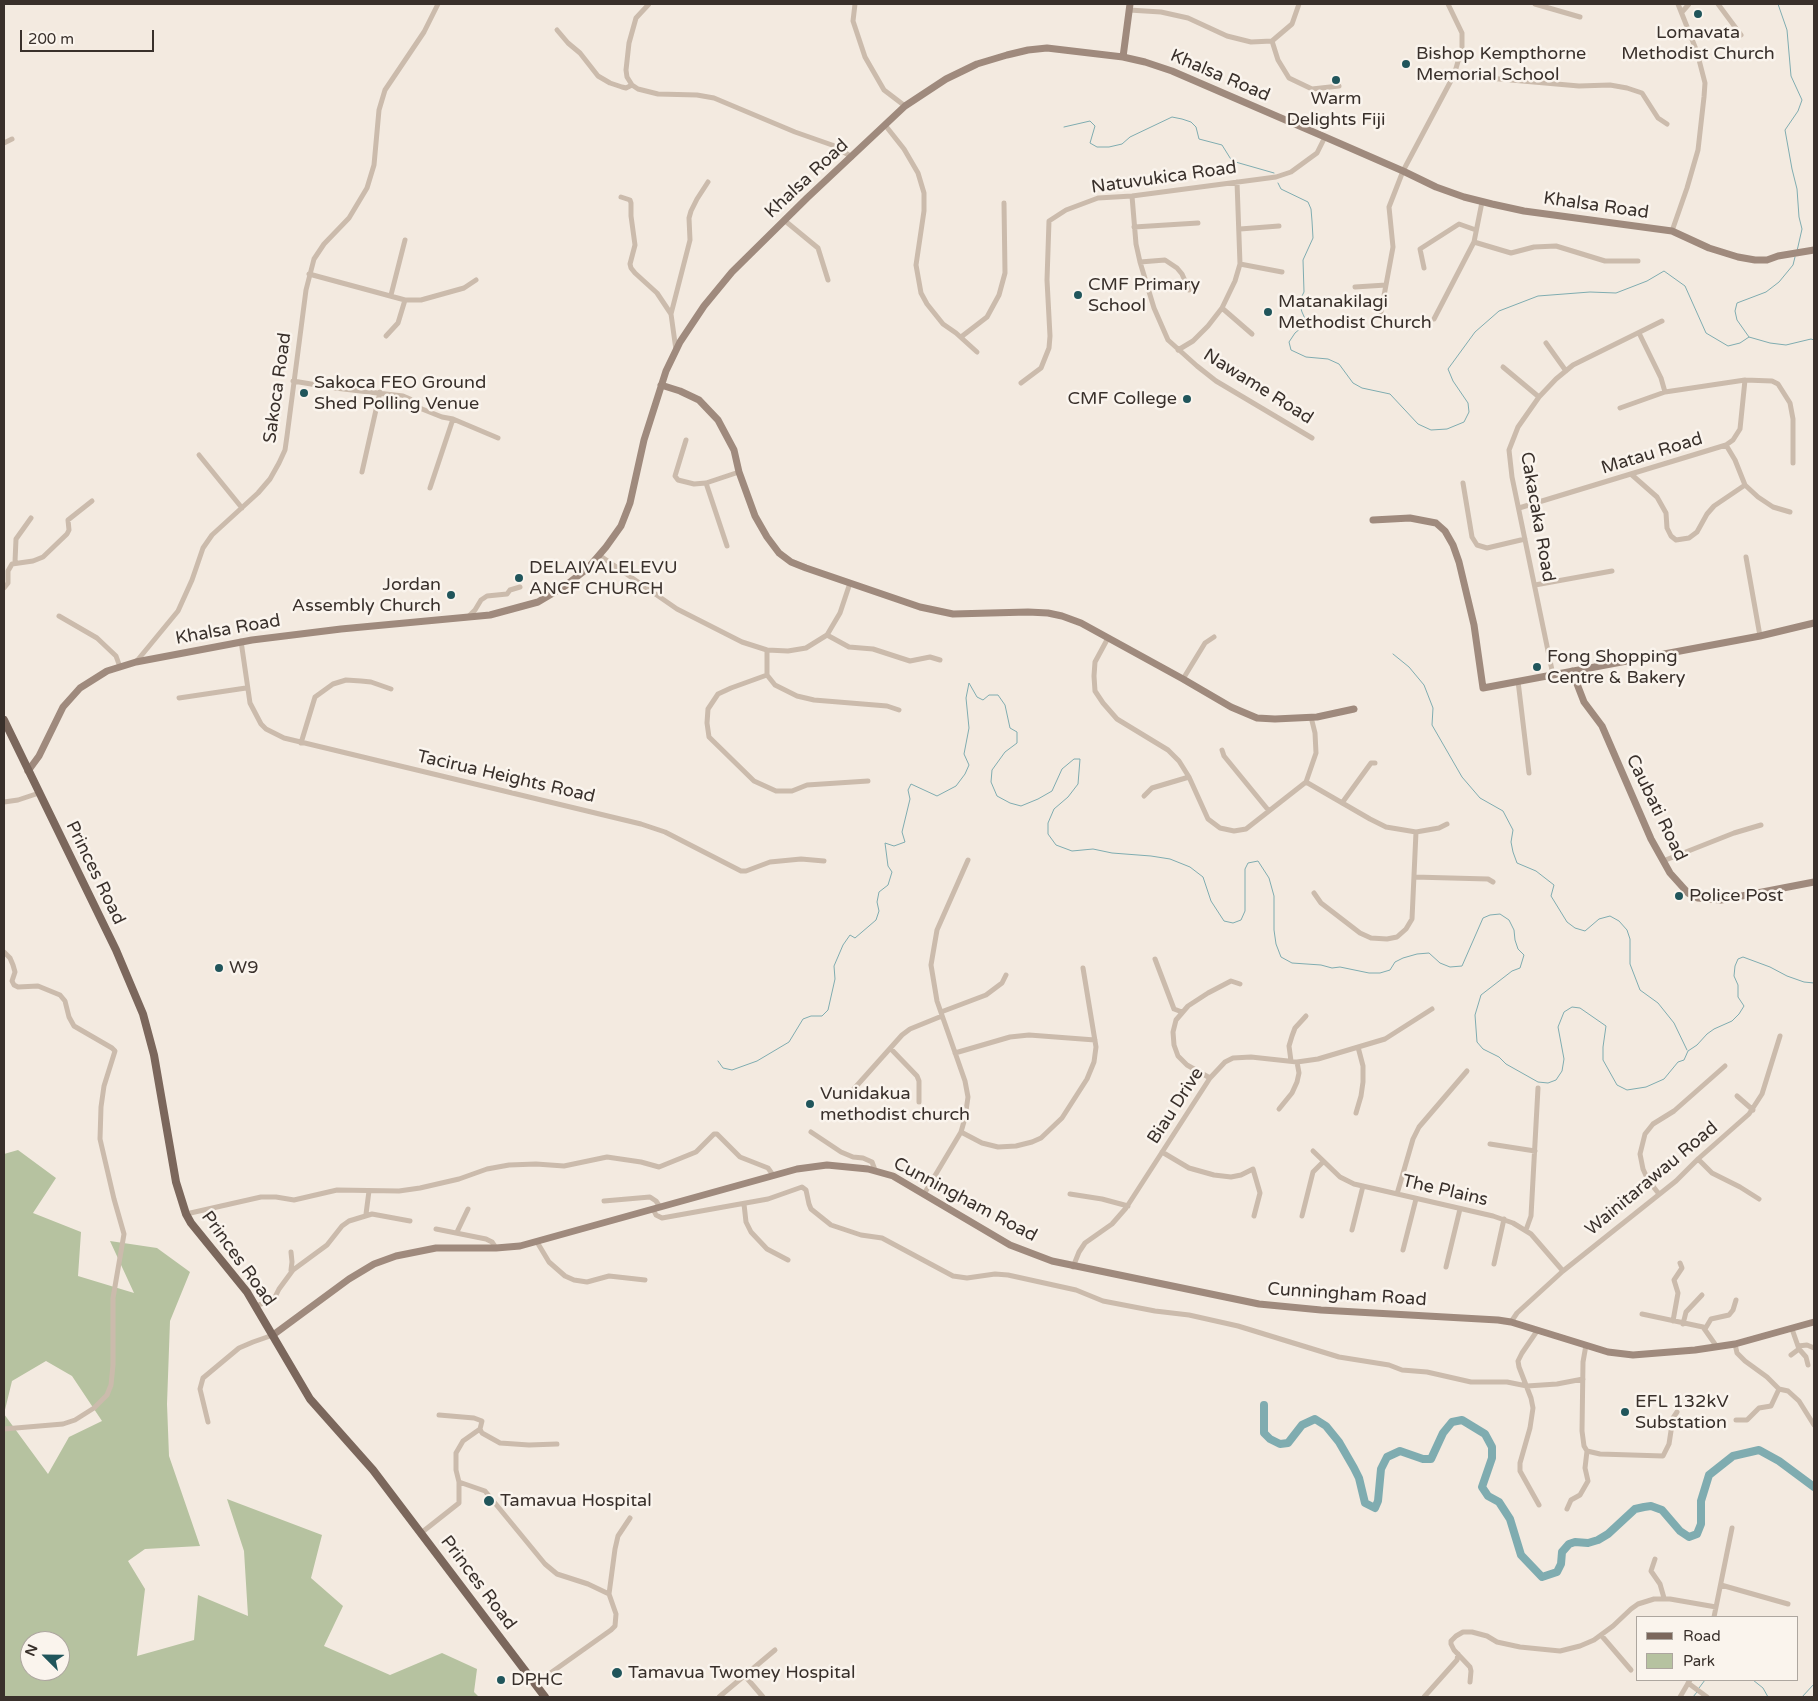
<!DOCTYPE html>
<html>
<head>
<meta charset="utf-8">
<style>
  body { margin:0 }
  #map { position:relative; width:1818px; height:1701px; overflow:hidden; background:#f3eae0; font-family:"Varela Round",sans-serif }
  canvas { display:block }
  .frame { position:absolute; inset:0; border:5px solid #39302b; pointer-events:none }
  .legend { position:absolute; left:1636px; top:1616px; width:162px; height:65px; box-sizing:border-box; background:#faf4ed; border:1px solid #ada69f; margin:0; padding:6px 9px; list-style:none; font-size:15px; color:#39302b }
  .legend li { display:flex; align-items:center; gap:10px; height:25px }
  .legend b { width:25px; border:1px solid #ada69f }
  .north { position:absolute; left:20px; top:1631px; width:50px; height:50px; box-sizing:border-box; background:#faf4ed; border:1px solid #ada69f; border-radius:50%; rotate:293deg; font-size:14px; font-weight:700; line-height:20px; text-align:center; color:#39302b }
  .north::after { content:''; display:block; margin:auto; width:18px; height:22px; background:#20555b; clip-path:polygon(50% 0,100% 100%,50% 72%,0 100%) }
  .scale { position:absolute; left:20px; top:30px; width:134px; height:22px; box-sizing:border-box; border:2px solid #39302b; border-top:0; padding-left:6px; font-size:15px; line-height:18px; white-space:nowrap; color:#39302b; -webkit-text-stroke:4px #faf4ed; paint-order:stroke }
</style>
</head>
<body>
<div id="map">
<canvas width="1818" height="1701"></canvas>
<div class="frame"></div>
<ul class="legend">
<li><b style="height:6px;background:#7b675c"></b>Road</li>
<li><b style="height:14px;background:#b6c2a0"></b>Park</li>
</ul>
<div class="north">N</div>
<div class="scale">200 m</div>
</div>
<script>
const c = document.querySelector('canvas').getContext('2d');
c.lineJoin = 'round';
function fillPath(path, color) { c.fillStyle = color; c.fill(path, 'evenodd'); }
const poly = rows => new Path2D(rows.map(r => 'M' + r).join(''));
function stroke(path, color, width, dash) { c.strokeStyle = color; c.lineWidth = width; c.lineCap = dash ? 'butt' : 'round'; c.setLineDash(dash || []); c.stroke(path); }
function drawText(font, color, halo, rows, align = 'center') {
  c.font = font + ' "Varela Round",sans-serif'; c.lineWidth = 5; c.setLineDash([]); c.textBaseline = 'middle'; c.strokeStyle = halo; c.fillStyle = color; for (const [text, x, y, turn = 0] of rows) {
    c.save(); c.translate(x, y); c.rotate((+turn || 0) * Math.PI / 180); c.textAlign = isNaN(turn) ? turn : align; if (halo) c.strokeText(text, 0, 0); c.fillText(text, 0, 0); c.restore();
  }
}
const green = poly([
  [18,1150,56,1178,33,1213,81,1232,78,1276,134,1293,110,1241,157,1248,190,1272,170,1321,167,1404,169,1456,200,1546,145,1549,128,1561,145,1589,137,1656,194,1640,198,1595,248,1616,244,1551,227,1499,322,1535,311,1578,343,1606,324,1646,390,1675,442,1653,477,1669,474,1692,479,1697,4,1697,4,1154],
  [46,1361,72,1376,102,1421,69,1437,48,1474,4,1414,12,1381],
  [30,1641,60,1641,60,1671,30,1671]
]);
const stream = poly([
  [1778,4,1787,30,1791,76,1802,100,1798,111,1785,130,1792,169,1797,189,1799,217,1802,229,1797,251],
  [1064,127,1090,121,1095,126,1090,143,1097,147,1109,147,1122,144,1130,137,1172,117,1182,119,1191,122,1196,127,1199,139,1222,145,1232,161,1274,173],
  [1278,183,1281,189,1308,202,1311,209,1312,221,1313,238,1303,260,1304,292,1299,302,1302,312,1307,323,1295,333,1289,342,1291,350,1306,357,1328,359,1339,364,1353,383,1362,388,1390,394,1418,424,1431,430,1447,429,1464,422,1469,412,1468,403,1453,381,1448,369,1475,332,1499,311,1538,296,1590,292,1616,293,1647,281,1664,271,1685,286,1706,333,1728,346,1740,343,1749,337,1770,343,1786,345,1811,339,1814,340],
  [1749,337,1737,320,1735,311,1737,303,1766,292,1779,282,1793,265,1795,257],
  [1393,654,1409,667,1424,685,1433,708,1432,725,1462,777,1480,798,1503,811,1513,830,1511,842,1513,852,1517,863,1536,871,1554,885,1551,896,1567,922,1575,928,1585,931,1599,919,1610,916,1619,921,1627,930,1630,939,1630,964,1640,990,1658,1003,1674,1023,1687,1050],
  [718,1061,723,1068,732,1070,757,1061,789,1042,803,1019,811,1016,822,1016,828,1010,835,979,834,966,843,945,850,935,855,938,876,920,879,911,877,902,879,892,888,885,892,872,888,866,885,843,894,846,905,842,902,832,910,799,908,790,911,784,937,796,956,786,965,774,969,765,964,754,969,728,966,698,969,683,977,697,983,700,989,695,998,695,1005,705,1010,728,1017,732,1017,743,1005,752,992,770,991,782,997,796,1010,803,1021,806,1038,799,1052,791,1062,769,1074,759,1080,759,1078,784,1068,797,1054,809,1048,823,1048,834,1056,845,1072,851,1093,849,1112,853,1151,856,1170,859,1190,867,1203,877,1211,901,1224,921,1233,923,1241,920,1245,911,1245,869,1248,863,1258,861,1269,878,1274,896,1274,930,1276,944,1281,957,1292,963,1321,965,1332,968,1340,967,1369,973,1380,973,1390,970,1395,962,1403,958,1417,954,1429,953,1440,963,1450,967,1462,966,1483,918,1490,915,1500,914,1509,920,1514,930,1515,940,1518,949,1524,955,1520,968,1512,971,1481,995,1475,1015,1477,1042,1483,1049,1499,1057,1506,1064,1538,1082,1548,1083,1556,1080,1562,1071,1564,1059,1558,1027,1564,1012,1572,1007,1580,1008,1606,1026,1603,1047,1603,1060,1617,1085,1627,1090,1646,1087,1664,1079,1678,1062,1684,1060,1688,1051,1697,1045,1707,1034,1714,1029,1732,1021,1739,1014,1744,1006,1738,997,1738,985,1734,976,1735,966,1738,959,1743,957,1770,967,1787,976,1804,982,1814,983],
  [1753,1680,1763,1688,1768,1697],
  [1699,1688,1705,1680],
  [1693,1697,1697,1692],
  [1802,1697,1814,1684]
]);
const river = poly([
  [1264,1405,1264,1433,1270,1439,1280,1444,1288,1443,1302,1425,1315,1419,1326,1426,1339,1442,1354,1468,1359,1478,1365,1503,1375,1508,1378,1501,1381,1469,1387,1457,1400,1451,1423,1459,1431,1459,1443,1433,1452,1422,1462,1420,1485,1434,1492,1447,1492,1458,1482,1487,1488,1496,1499,1502,1510,1519,1521,1555,1542,1577,1557,1572,1561,1564,1562,1552,1569,1544,1575,1542,1588,1543,1598,1540,1608,1534,1635,1509,1644,1507,1651,1506,1662,1510,1680,1531,1689,1537,1697,1534,1701,1524,1701,1501,1709,1475,1733,1456,1759,1450,1779,1461,1814,1487]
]);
const street = poly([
  [649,4,636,18,629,43,626,70,627,77,632,85,638,89,658,94,697,95,714,98,795,132,832,145,852,157],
  [855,4,853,21,865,57,884,90,905,106],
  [1535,4,1580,17],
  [1718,4,1741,35],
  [1129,10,1161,12,1188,18,1227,36,1251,42,1272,41,1292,24,1299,4],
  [1682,12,1689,4],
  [557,30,568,43,580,53,598,76,610,83,622,87,626,88,632,85],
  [1272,41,1278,60,1289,78,1312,89,1339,86],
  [1454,75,1579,86,1610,85,1627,88,1642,93,1658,118,1667,124],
  [885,125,904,149,918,173,924,193,924,211,916,265,921,293,927,304,943,324,956,333,977,352],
  [4,143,12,139],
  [1132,196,1136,244,1140,262,1154,308,1168,340,1197,366,1216,381,1312,438],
  [621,197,630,200,631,203,631,216,635,245,630,264,631,268,635,273,657,293,671,314,676,350],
  [784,220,818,248,828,280],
  [1134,227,1198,223],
  [1240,229,1279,226],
  [1672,231,1687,188,1698,150,1704,97,1705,83,1697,52,1678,4],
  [1474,242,1511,253,1534,247,1556,246,1605,261,1638,261],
  [1140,262,1165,260,1177,268,1182,274,1189,290],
  [1240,264,1282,272],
  [1424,268,1420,249,1459,224,1476,230],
  [309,274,405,300,421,300,464,288,476,280],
  [1355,287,1386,285],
  [391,295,405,240],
  [1222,308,1252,334],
  [1381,312,1393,247,1389,207,1403,171,1454,75,1462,48,1462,33,1448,4],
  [671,314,690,240,689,218,691,211,697,199,708,182],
  [1434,319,1474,242,1482,202],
  [1639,333,1661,378,1665,392],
  [386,336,398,323,405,300],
  [961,337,987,317,999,295,1005,273,1004,203],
  [1546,343,1566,371],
  [1178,350,1193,341,1208,326,1222,308,1235,281,1240,264,1237,182],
  [1503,367,1539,397],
  [293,381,335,388,403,396,410,399,417,407,442,417,453,419,498,438],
  [1021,383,1041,368,1049,348,1050,336,1047,280,1049,221,1066,210,1098,198,1132,196,1276,177,1291,172,1317,153,1325,137],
  [1620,408,1665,392,1745,380,1772,381,1778,384,1790,403,1793,419,1793,463],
  [686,440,675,476,678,480,694,484,706,483,739,472],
  [1726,445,1735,460,1745,485,1758,497,1773,507,1790,512],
  [199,455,242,508],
  [362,472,380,392],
  [1632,475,1657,497,1666,513,1667,528,1671,536,1676,540,1689,538,1697,532,1707,514,1714,506,1745,485],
  [706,483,727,546],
  [1463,483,1472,537,1477,545,1487,548,1525,539],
  [430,488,453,419],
  [1519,508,1726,445,1733,440,1740,429,1745,380],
  [599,555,677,609,742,642,767,650,788,651,806,648,827,635,840,613,850,583],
  [1746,557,1760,636],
  [15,562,16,539,31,518],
  [1535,585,1612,571],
  [4,588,8,583,8,571,12,564,33,561,43,557,67,534,69,530,68,520,92,501],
  [59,616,97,638,116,656,120,667],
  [468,617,475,610,481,600,487,596,507,594,510,590,520,587],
  [827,635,849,647,873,649,910,661,930,657,940,660],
  [1108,638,1095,662,1094,676,1095,691,1103,703,1117,719,1168,750,1179,761,1189,777,1208,819,1220,828,1234,831,1246,829,1306,782,1316,753,1315,733,1311,717],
  [241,641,250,703,261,724,266,729,284,738,641,824,665,832,741,871,746,871,770,862,801,859,824,861],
  [767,650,767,675,775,685,797,696,814,700,887,706,899,710],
  [136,662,178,611,192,580,203,548,212,535,258,493,270,479,279,463,285,450,287,436,306,290,314,259,324,244,349,218,367,188,374,165,379,110,385,90,424,32,438,4],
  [767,675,731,688,718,694,708,709,707,723,709,737,754,781,776,791,792,791,807,785,868,781],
  [1553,675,1512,477,1509,450,1518,427,1539,397,1556,379,1573,365,1662,321],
  [1183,679,1205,643,1214,637],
  [1518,681,1529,773],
  [179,698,246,688],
  [301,743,315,697,333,684,346,680,361,681,371,682,391,689],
  [1222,750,1224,756,1269,811],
  [1306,782,1370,819,1386,827,1416,832,1439,828,1447,824],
  [1144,796,1152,788,1189,777],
  [4,802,18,800,39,793],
  [1342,803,1371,763,1375,763],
  [1663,861,1734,833,1761,825],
  [1414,877,1488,879,1493,882],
  [1314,893,1321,903,1360,933,1371,938,1387,939,1397,937,1406,929,1412,919,1416,832],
  [4,952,10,958,13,965,15,972,12,981,14,985,18,987,38,986,60,995,65,1001,69,1017,74,1026,112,1048,115,1051,104,1086,101,1107,100,1139,114,1199,124,1234,113,1298,113,1365,111,1385,107,1395,94,1408,75,1420,63,1424,4,1429],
  [1155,959,1174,1009,1182,1012],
  [941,1012,986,995,1002,983,1006,975],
  [891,1049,917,1076,919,1081,919,1102],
  [955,1053,1010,1037,1029,1035,1095,1040],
  [1291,1061,1289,1046,1292,1036,1295,1028,1306,1016],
  [1210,1078,1187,1065,1178,1056,1174,1045,1173,1032,1176,1020,1188,1006,1208,993,1231,981,1240,984],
  [852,1091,902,1035,910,1029,942,1016],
  [1737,1096,1753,1110],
  [1279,1109,1292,1093,1297,1082,1299,1073,1297,1062],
  [1356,1113,1361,1096,1363,1082,1363,1066,1358,1047],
  [811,1132,841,1152,853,1157,863,1158,872,1162,875,1170],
  [961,1132,982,1143,998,1147,1016,1146,1032,1142,1041,1138,1062,1118,1087,1079,1094,1062,1096,1047,1083,968],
  [1490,1144,1535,1151],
  [1313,1151,1340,1177,1354,1184,1493,1216,1513,1223,1531,1234,1563,1271],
  [1162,1152,1189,1168,1214,1175,1231,1177,1241,1175,1253,1169,1260,1193,1254,1216],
  [1698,1159,1712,1173,1740,1187,1759,1199],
  [924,1194,961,1132,965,1118,968,1097,965,1081,937,1001,931,965,937,930,968,860],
  [1070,1194,1102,1199,1128,1206],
  [1397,1194,1413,1139,1419,1127,1467,1071],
  [1659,1194,1648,1180,1643,1169,1640,1154,1645,1134,1653,1124,1674,1111,1725,1066],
  [604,1201,650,1197,656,1201,660,1207],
  [744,1204,746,1222,751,1232,767,1249,788,1260],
  [653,1209,656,1215,662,1218,768,1199,802,1187,806,1190,809,1204,811,1209,831,1225,861,1235,882,1238,953,1276,967,1278,995,1274,1008,1275,1076,1290,1103,1301,1155,1311,1189,1315,1238,1326,1339,1357,1389,1365,1402,1370,1427,1372,1471,1382,1507,1382,1527,1386,1557,1384,1583,1379],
  [186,1214,261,1197,276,1197,294,1200,337,1190,399,1191,420,1188,459,1179,487,1169,509,1165,536,1164,564,1166,607,1157,641,1162,659,1167,696,1152,714,1134,717,1134,740,1157,768,1168,773,1175],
  [366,1214,369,1191],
  [1302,1216,1313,1172,1323,1162],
  [436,1229,486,1239,492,1242,496,1248],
  [1352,1230,1363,1186],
  [1526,1230,1531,1216,1538,1088],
  [457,1232,468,1209],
  [537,1242,549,1262,565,1276,574,1280,587,1282,609,1276,645,1280],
  [1403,1250,1416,1199],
  [291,1252,292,1262,291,1270],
  [1494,1264,1504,1219],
  [1073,1267,1079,1252,1085,1243,1112,1224,1126,1208,1210,1078,1225,1062,1233,1058,1251,1057,1297,1062,1318,1059,1385,1039,1432,1009],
  [1446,1267,1460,1209],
  [256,1306,274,1299,279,1289,293,1270,327,1245,342,1226,349,1221,372,1214,410,1221],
  [1642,1314,1703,1327,1717,1347],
  [1673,1321,1678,1293,1674,1280,1682,1268,1680,1263],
  [1511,1322,1517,1313,1563,1271,1676,1181,1698,1159,1749,1114,1762,1094,1780,1036],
  [1683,1324,1686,1312,1702,1295],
  [1705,1329,1711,1319,1729,1315,1733,1310,1736,1300],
  [1792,1329,1799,1349,1806,1357,1808,1365],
  [1537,1331,1522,1353,1518,1361,1519,1367,1531,1398,1533,1408,1530,1428,1520,1463,1520,1471,1539,1505],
  [1735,1344,1737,1353,1745,1361,1767,1377,1779,1389,1788,1391,1799,1401,1814,1425],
  [1586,1345,1583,1362,1582,1431,1584,1446,1587,1451,1600,1454,1663,1456,1669,1444,1673,1418,1677,1412],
  [1798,1346,1807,1345,1814,1348],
  [1791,1355,1799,1349],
  [439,1415,474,1418,482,1421,480,1429,463,1441,456,1453,456,1470,459,1482,485,1491,545,1564,557,1574,588,1584,609,1594],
  [1736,1420,1747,1420,1759,1408,1771,1406,1779,1389],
  [208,1422,200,1389,203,1378,239,1348,253,1342,273,1335],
  [480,1429,482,1433,500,1443,529,1445,557,1444],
  [1567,1509,1571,1500,1580,1495,1588,1481,1585,1468,1587,1451],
  [421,1533,459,1503,459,1482],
  [1655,1559,1651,1571,1660,1584,1664,1598],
  [1721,1585,1788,1604],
  [1714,1617,1732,1528],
  [1601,1635,1631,1670],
  [745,1676,763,1697],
  [1470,1682,1471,1671,1470,1667,1454,1650,1451,1644,1451,1641,1456,1636,1463,1632,1472,1632,1487,1636,1497,1642,1520,1647,1560,1651,1580,1646,1594,1640,1613,1626,1631,1609,1638,1604,1654,1599,1670,1599,1716,1607],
  [1688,1683,1707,1697],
  [535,1684,611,1630,615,1626,616,1614,609,1594,615,1549,618,1536,630,1518],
  [719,1697,775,1650],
  [1424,1697,1457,1660,1458,1654],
  [1680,1697,1690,1680]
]);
const secondary = poly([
  [1123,57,1130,4],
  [661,385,680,391,699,400,718,420,734,450,739,472,755,516,767,537,779,553,791,562,806,568,920,607,953,614,1028,612,1048,613,1062,616,1081,623,1183,679,1231,707,1257,718,1275,719,1317,717,1354,709],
  [1373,520,1410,518,1436,523,1445,531,1453,545,1459,562,1474,625,1483,688,1760,636,1814,623],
  [1572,671,1584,702,1602,726,1651,839,1670,873,1688,893,1698,898,1721,900,1814,882],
  [28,771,39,756,63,707,80,688,107,671,136,662,252,640,341,629,490,615,538,602,565,586,588,568,606,547,621,526,630,503,644,440,666,371,680,342,704,306,732,272,807,198,905,106,946,79,977,64,1007,55,1028,50,1047,48,1123,57,1145,62,1172,71,1325,137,1403,171,1436,187,1464,197,1492,204,1524,211,1672,231,1709,248,1738,257,1755,260,1767,260,1778,256,1814,250],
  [273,1335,349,1279,374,1264,396,1256,436,1248,496,1248,520,1246,797,1169,827,1165,868,1169,893,1176,1010,1245,1052,1261,1259,1304,1321,1310,1498,1320,1511,1322,1608,1352,1633,1355,1695,1350,1735,1344,1814,1322]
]);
const primary = poly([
  [4,720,116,950,143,1014,154,1055,176,1182,186,1214,191,1223,247,1292,310,1399,373,1470,545,1697]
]);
const markers = [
  [1698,14,5,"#20555b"],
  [1406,64,5,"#20555b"],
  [1336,80,5,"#20555b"],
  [1078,295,5,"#20555b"],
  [1268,312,5,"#20555b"],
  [304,393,5,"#20555b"],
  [1187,399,5,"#20555b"],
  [519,578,5,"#20555b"],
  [451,595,5,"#20555b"],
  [1537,667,5,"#20555b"],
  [1679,896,5,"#20555b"],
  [219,968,5,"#20555b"],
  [810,1104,5,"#20555b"],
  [1625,1412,5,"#20555b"],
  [489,1501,6,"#20555b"],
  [617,1673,6,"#20555b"],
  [501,1680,5,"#20555b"]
];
const poiNames = [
  ["Lomavata",1698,33,"center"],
  ["Methodist Church",1698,54,"center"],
  ["Bishop Kempthorne",1416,54],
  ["Memorial School",1416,75],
  ["Warm",1336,99,"center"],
  ["Delights Fiji",1336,120,"center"],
  ["CMF Primary",1088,285],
  ["School",1088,306],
  ["Matanakilagi",1278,302],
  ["Methodist Church",1278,323],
  ["Sakoca FEO Ground",314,383],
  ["Shed Polling Venue",314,404],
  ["CMF College",1177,399,"right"],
  ["DELAIVALELEVU",529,568],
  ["ANCF CHURCH",529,589],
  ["Jordan",441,585,"right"],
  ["Assembly Church",441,606,"right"],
  ["Fong Shopping",1547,657],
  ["Centre & Bakery",1547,678],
  ["Police Post",1689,896],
  ["W9",229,968],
  ["Vunidakua",820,1094],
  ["methodist church",820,1115],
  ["EFL 132kV",1635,1402],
  ["Substation",1635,1423],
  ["Tamavua Hospital",500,1501],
  ["Tamavua Twomey Hospital",628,1673],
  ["DPHC",511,1680]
];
const streetNames = [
  ["Khalsa Road",1220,76,23],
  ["Natuvukica Road",1164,178,-8],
  ["Khalsa Road",807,179,-43],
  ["Khalsa Road",1596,206,8],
  ["Nawame Road",1258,387,32],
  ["Sakoca Road",278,388,-82],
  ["Matau Road",1652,454,-17],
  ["Cakacaka Road",1537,517,80],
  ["Khalsa Road",228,630,-10],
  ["Tacirua Heights Road",506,777,13],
  ["Caubati Road",1656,808,64],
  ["Princes Road",95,873,64],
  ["Biau Drive",1176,1106,-57],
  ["Wainitarawau Road",1652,1179,-40],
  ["The Plains",1445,1191,13],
  ["Cunningham Road",965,1200,28],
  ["Princes Road",238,1259,54],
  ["Cunningham Road",1347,1295,4],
  ["Princes Road",478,1583,53]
];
fillPath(green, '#b6c2a0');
stroke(stream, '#7facb0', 1);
stroke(river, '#7facb0', 8);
stroke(street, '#cbbbac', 5);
stroke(secondary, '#9f8a7d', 7);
stroke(primary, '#7b675c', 8);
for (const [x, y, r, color] of markers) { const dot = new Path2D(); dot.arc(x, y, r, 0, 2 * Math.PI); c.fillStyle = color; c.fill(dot); stroke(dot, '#faf4ed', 2); }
drawText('18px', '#39302b', '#faf4ed', poiNames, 'left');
drawText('18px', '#39302b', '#faf4ed', streetNames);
</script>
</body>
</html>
